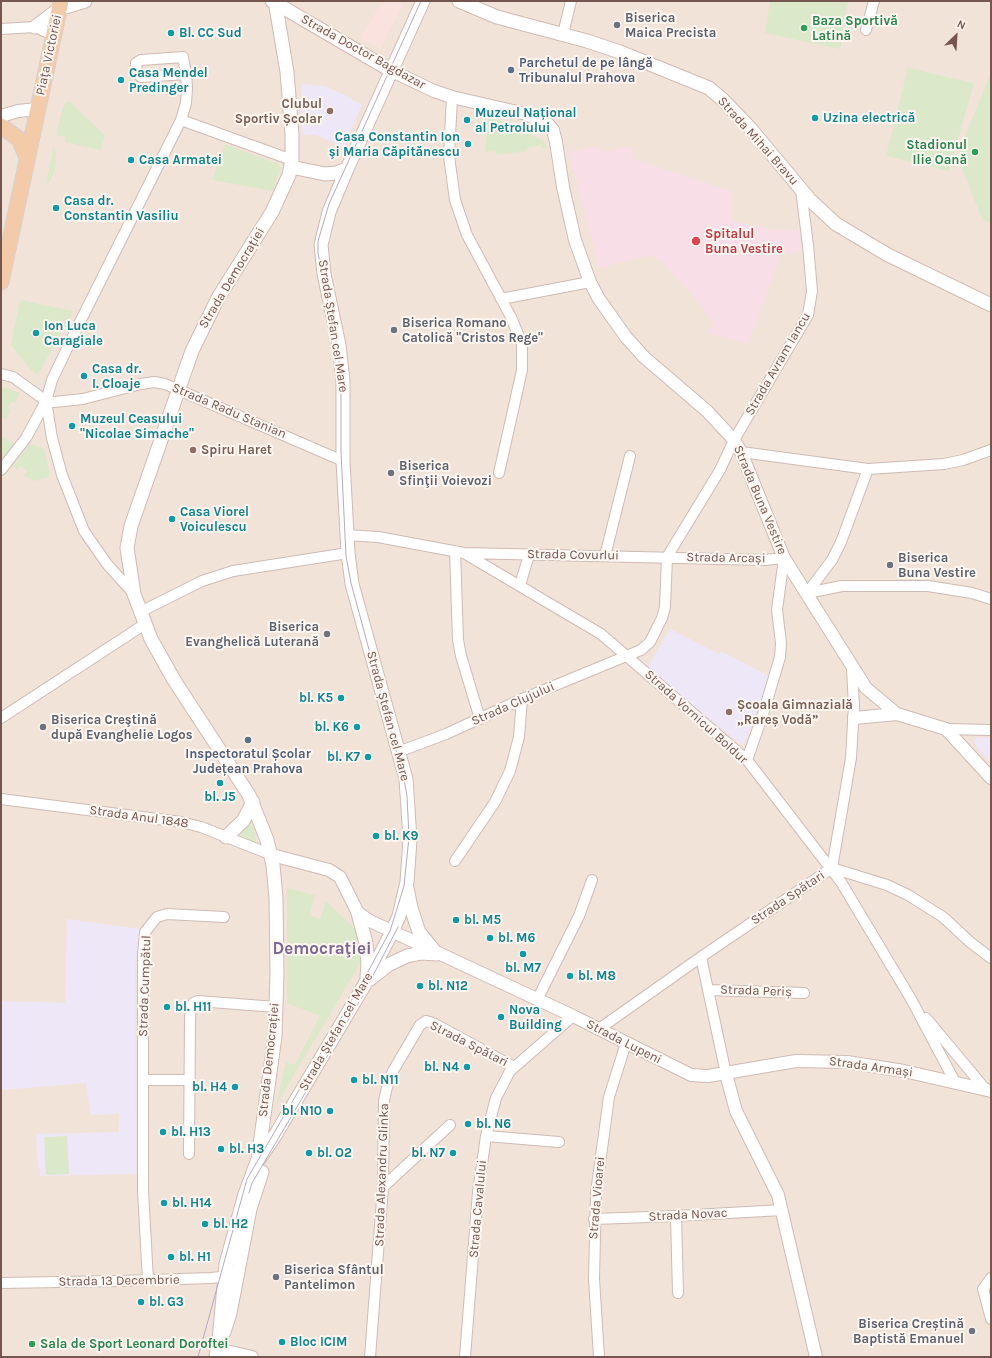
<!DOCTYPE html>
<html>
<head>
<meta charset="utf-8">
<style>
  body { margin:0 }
  #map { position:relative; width:992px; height:1358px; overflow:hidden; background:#fbf2ea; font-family:Karla,sans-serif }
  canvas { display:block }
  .frame { position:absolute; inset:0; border:2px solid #74564f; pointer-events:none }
  .north { position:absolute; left:936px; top:16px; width:40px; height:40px; -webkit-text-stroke:3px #fef6f1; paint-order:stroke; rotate:25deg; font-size:11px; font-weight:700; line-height:16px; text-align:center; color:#74564f }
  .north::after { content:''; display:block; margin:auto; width:14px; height:18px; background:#74564f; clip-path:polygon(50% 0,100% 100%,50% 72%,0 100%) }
</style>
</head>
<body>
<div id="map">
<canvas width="992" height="1358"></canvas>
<div class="frame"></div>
<div class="north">N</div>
</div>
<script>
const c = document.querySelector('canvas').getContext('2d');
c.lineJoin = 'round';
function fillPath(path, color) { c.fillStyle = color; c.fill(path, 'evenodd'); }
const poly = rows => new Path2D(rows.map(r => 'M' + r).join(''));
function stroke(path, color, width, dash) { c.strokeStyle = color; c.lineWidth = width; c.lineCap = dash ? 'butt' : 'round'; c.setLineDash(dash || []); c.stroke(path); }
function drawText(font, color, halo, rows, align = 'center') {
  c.font = font + ' Karla,sans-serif'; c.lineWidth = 4; c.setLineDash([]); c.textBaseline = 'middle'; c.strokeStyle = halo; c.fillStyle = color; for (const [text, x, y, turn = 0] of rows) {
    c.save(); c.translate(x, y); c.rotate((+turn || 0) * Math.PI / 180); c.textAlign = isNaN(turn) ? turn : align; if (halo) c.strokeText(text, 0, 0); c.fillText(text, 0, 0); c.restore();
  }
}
const residential = poly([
  [1,1,991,1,991,1357,1,1357]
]);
const commercial = poly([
  [383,1,397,1,403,4,380,49,360,38]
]);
const education = poly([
  [301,84,324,86,352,98,352,100,362,104,344,147,316,135,302,135],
  [670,629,719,654,721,651,771,677,743,746,647,668],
  [977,737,991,738,991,764,974,743],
  [67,919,140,929,135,967,136,1174,40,1176,40,1168,38,1167,36,1134,119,1132,119,1114,91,1115,86,1083,1,1090,1,1001,65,1003]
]);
const medical = poly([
  [599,146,602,152,631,146,634,159,731,191,731,221,773,230,799,230,801,251,796,251,795,254,781,254,748,344,708,333,714,322,688,290,665,265,654,256,643,257,599,268,569,152]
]);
const green = poly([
  [770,1,848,1,840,49,765,33],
  [908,68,974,83,949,171,886,156],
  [990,75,991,76,991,223,982,219,957,156],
  [69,101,105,136,101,150,65,142,66,137,56,135,63,106],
  [488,115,540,139,545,143,547,148,542,148,541,145,527,148,527,151,496,155,495,151,485,152],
  [225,144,278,164,281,167,273,191,212,180],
  [54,147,56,154,55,169,50,182,46,184],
  [20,300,73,311,40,371,37,374,30,369,11,345],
  [3,387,20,393,15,403,11,402,8,407,11,410,6,419,1,417,1,389],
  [1,436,14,444,1,459],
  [30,444,44,448,50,477,34,481,24,476,27,471,20,466,18,470,13,467],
  [248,824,251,825,254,829,257,844,255,845,240,835],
  [287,888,315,895,309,915,320,919,326,901,355,929,359,940,361,962,276,1105,286,1062,295,1065,320,1016,287,1003],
  [67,1136,69,1174,46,1175,44,1137]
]);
const minor = poly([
  [1,29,35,27,53,35],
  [866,30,874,1],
  [563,34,571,1],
  [452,97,449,156,455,200,467,235,511,317,522,344,522,370,499,473],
  [181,120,292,160],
  [501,299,590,282],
  [1,374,13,377,46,401,54,402,83,399,141,384,154,382,165,384,343,461],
  [46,401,52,438,62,475,84,531,107,564,134,594],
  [741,452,868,469,944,464,963,460,991,450],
  [1,470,26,438,46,401,52,380,73,336,181,120,186,103,187,88,186,74,183,57,141,60,136,63,137,73,141,77,186,74],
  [346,535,378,537,464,553,765,560,784,558,777,610,781,643,780,657,764,711,747,760],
  [455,551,458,640,461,656,480,719],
  [464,553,601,634,747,760,841,882,911,999,955,1082],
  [605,556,630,456],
  [667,557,720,470,734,440,808,315,812,291,808,245,801,190],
  [520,585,529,555],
  [807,593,842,586,928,586,972,593,991,599],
  [807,593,832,560,841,542,868,469],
  [140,612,202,581,233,571,348,553],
  [1,718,145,624],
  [946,729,991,730],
  [398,752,446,734,522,699,641,650,650,642,662,618,665,607,667,557],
  [1,799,181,822,201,827,272,855],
  [455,861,495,802,510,771,519,737,522,699],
  [832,868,887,885,908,895,943,917,970,942,991,958],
  [701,957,726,1074],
  [709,990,804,993],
  [537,1000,579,916,592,880],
  [926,1018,986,1090],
  [599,1029,701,957,832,868,851,758,854,706,852,668],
  [143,1080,189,1080],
  [486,1136,559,1142],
  [189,1154,190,1018,191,1008,193,1003,198,1001,276,1007],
  [383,1187,450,1125],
  [676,1216,678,1293],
  [594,1219,676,1216,782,1210],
  [991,1278,983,1289,991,1319],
  [148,1280,143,1191,143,954,145,932,157,917,167,914,224,917],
  [1,1283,119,1281,211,1278,231,1276],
  [370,1357,383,1187,384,1101,387,1087,393,1071,420,1025,426,1021,433,1023,514,1067],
  [465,1357,478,1192,486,1136,496,1098,510,1071,573,1016],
  [599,1357,594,1279,596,1193,609,1097,626,1043]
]);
const tertiary = poly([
  [390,70,434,91,452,97,526,114,548,124,553,130,556,142,563,187,575,240,590,282,599,299,626,337,644,357,707,411,734,440,741,452,784,558,866,688,897,714,946,729,991,778],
  [1,116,18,111,37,109],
  [854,718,897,714],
  [272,855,329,870,340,877,358,913,370,921,573,1016,691,1075,708,1076,796,1061,847,1062,904,1071,991,1091],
  [726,1074,736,1111,778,1195,816,1357],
  [217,1349,252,1357]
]);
const secondary = poly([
  [272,1,390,70],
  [459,1,497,17,587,41,620,52,709,88,723,100,750,128,810,200,836,224,888,255,991,305],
  [35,27,59,9,85,1],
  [291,167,325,174,336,173,347,169],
  [226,837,243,821,253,802],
  [407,888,411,908,419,932,437,954],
  [358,913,366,943,368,963,367,977],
  [370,979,388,965,407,956,421,953,437,954],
  [260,1158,276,1134,365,984,392,932,399,916,407,882,410,840,406,779,352,584,348,553,343,461,343,381,339,345,324,274,321,245,329,212,347,169,423,1],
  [224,1332,230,1313,250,1209,262,1172],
  [216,1357,219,1340,226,1264,245,1194,258,1159,275,1036,277,975,276,898,273,865,267,840,249,795,174,680,151,639,134,594,127,548,131,526,192,351,218,298,272,212,289,175,292,160,292,134,287,72,275,1]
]);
const primary = poly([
  [1,126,19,139,27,158],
  [1,282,61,1]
]);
const tram = poly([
  [249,1193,252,1183,362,997,398,927],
  [198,1357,247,1179,364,979,390,931,404,886,409,837,407,796,404,779,351,583,346,556,341,452,341,375,337,347,318,253,318,241,329,204,421,1]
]);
const markers = [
  [617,25,4,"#6b7280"],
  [804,28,4,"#2e9e5b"],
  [171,33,4,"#0f9aa8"],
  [511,70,4,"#5c6f8a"],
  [121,80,4,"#0f9aa8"],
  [330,111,4,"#8d6e63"],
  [815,118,4,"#0f9aa8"],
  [467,120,4,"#0f9aa8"],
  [468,144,4,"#0f9aa8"],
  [975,152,4,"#2e9e5b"],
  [131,160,4,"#0f9aa8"],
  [56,208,4,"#0f9aa8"],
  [696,241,5,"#e0444e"],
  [394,330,4,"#6b7280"],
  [36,333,4,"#0f9aa8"],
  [84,376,4,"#0f9aa8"],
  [72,426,4,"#0f9aa8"],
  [193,450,4,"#8d6e63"],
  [391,473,4,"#6b7280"],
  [172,519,4,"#0f9aa8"],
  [890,565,4,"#6b7280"],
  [327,634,4,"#6b7280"],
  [341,698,4,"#0f9aa8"],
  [729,712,4,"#8d6e63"],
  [43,727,4,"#6b7280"],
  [357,727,4,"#0f9aa8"],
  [248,740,4,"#5c6f8a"],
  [368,757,4,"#0f9aa8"],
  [220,783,4,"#0f9aa8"],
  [376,836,4,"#0f9aa8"],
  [456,920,4,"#0f9aa8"],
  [490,938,4,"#0f9aa8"],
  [523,954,4,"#0f9aa8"],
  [570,976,4,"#0f9aa8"],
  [420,986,4,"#0f9aa8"],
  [167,1007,4,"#0f9aa8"],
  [501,1017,4,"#0f9aa8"],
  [467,1067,4,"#0f9aa8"],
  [354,1080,4,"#0f9aa8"],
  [235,1087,4,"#0f9aa8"],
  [330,1111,4,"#0f9aa8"],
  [468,1124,4,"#0f9aa8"],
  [163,1132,4,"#0f9aa8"],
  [221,1149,4,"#0f9aa8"],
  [309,1153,4,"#0f9aa8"],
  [453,1153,4,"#0f9aa8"],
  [164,1203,4,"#0f9aa8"],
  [205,1224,4,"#0f9aa8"],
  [171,1257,4,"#0f9aa8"],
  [276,1277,4,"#6b7280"],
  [141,1302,4,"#0f9aa8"],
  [972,1331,4,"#6b7280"],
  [282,1342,4,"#0f9aa8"],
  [32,1344,4,"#2e9e5b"]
];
const worshipNames = [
  ["Biserica",625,18],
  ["Maica Precista",625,33],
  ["Biserica Romano",402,323],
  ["Catolică \"Cristos Rege\"",402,338],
  ["Biserica",399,466],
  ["Sfinţii Voievozi",399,481],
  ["Biserica",898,558],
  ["Buna Vestire",898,573],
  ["Biserica",319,627,"right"],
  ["Evanghelică Luterană",319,642,"right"],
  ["Biserica Creştină",51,720],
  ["după Evanghelie Logos",51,735],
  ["Biserica Sfântul",284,1270],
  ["Pantelimon",284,1285],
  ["Biserica Creștină",964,1324,"right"],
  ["Baptistă Emanuel",964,1339,"right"]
];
const leisureNames = [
  ["Baza Sportivă",812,21],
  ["Latină",812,36],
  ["Stadionul",967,145,"right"],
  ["Ilie Oană",967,160,"right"],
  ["Sala de Sport Leonard Doroftei",40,1344]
];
const cultureNames = [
  ["Bl. CC Sud",179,33],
  ["Casa Mendel",129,73],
  ["Predinger",129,88],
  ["Muzeul Național",475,113],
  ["al Petrolului",475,128],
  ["Uzina electrică",823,118],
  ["Casa Constantin Ion",460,137,"right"],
  ["şi Maria Căpitănescu",460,152,"right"],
  ["Casa Armatei",139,160],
  ["Casa dr.",64,201],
  ["Constantin Vasiliu",64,216],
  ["Ion Luca",44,326],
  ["Caragiale",44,341],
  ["Casa dr.",92,369],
  ["I. Cloaje",92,384],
  ["Muzeul Ceasului",80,419],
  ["\"Nicolae Simache\"",80,434],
  ["Casa Viorel",180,512],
  ["Voiculescu",180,527],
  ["bl. K5",333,698,"right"],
  ["bl. K6",349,727,"right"],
  ["bl. K7",360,757,"right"],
  ["bl. J5",220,797,"center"],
  ["bl. K9",384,836],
  ["bl. M5",464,920],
  ["bl. M6",498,938],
  ["bl. M7",523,968,"center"],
  ["bl. M8",578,976],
  ["bl. N12",428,986],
  ["bl. H11",175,1007],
  ["Nova",509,1010],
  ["Building",509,1025],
  ["bl. N4",459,1067,"right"],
  ["bl. N11",362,1080],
  ["bl. H4",227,1087,"right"],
  ["bl. N10",322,1111,"right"],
  ["bl. N6",476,1124],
  ["bl. H13",171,1132],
  ["bl. H3",229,1149],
  ["bl. O2",317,1153],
  ["bl. N7",445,1153,"right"],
  ["bl. H14",172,1203],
  ["bl. H2",213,1224],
  ["bl. H1",179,1257],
  ["bl. G3",149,1302],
  ["Bloc ICIM",290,1342]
];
const streetNames = [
  ["Strada Doctor Bagdazar",363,52,29],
  ["Piața Victoriei",49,55,-78],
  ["Strada Mihai Bravu",758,141,48],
  ["Strada Democrației",232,278,-59],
  ["Strada Ștefan cel Mare",333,326,81],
  ["Strada Avram Iancu",778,364,-60],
  ["Strada Radu Stanian",229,411,23],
  ["Strada Buna Vestire",760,500,67],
  ["Strada Covurlui",573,555,1],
  ["Strada Arcași",726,558,1],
  ["Strada Clujului",513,704,-24],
  ["Strada Ștefan cel Mare",388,716,75],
  ["Strada Vornicul Boldur",696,717,42],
  ["Strada Anul 1848",139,817,8],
  ["Strada Spătari",788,898,-34],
  ["Strada Cumpătul",145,986,-88],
  ["Strada Periș",756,991,2],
  ["Strada Ștefan cel Mare",336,1032,-60],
  ["Strada Lupeni",624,1042,27],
  ["Strada Spătari",469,1044,27],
  ["Strada Democrației",269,1060,-84],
  ["Strada Armași",871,1067,8],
  ["Strada Alexandru Glinka",382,1175,-88],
  ["Strada Vioarei",597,1198,-85],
  ["Strada Cavalului",478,1209,-85],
  ["Strada Novac",688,1215,-3],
  ["Strada 13 Decembrie",119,1281,-1]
];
const serviceNames = [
  ["Parchetul de pe lângă",519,63],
  ["Tribunalul Prahova",519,78],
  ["Inspectoratul Școlar",248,754,"center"],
  ["Județean Prahova",248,769,"center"]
];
const educationNames = [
  ["Clubul",322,104,"right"],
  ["Sportiv Școlar",322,119,"right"],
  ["Spiru Haret",201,450],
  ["Școala Gimnazială",737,705],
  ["„Rareș Vodă”",737,720]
];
const healthNames = [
  ["Spitalul",705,234],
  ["Buna Vestire",705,249]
];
const districtNames = [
  ["Democraţiei",322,949]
];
fillPath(residential, '#f2e3d9');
fillPath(commercial, '#fae3df');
fillPath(education, '#eee7f7');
fillPath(medical, '#f8dee6');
fillPath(green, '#dbe8c9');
stroke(minor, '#cebbb3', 12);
stroke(tertiary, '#cebbb3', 14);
stroke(secondary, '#d1bab1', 15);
stroke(primary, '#d8d0ce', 17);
stroke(minor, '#fff', 10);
stroke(tertiary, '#fff', 12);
stroke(secondary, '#fff', 13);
stroke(primary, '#f3cba9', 15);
stroke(tram, '#b3a9c4', 1);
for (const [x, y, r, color] of markers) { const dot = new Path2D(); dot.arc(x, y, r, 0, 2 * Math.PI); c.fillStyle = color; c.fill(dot); stroke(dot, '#fef6f1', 1.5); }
drawText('bold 13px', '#5b616d', '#fef6f1', worshipNames, 'left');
drawText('bold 13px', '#27864d', '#fef6f1', leisureNames, 'left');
drawText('bold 13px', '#0d838f', '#fef6f1', cultureNames, 'left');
drawText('13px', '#74564f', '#fef6f1', streetNames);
drawText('bold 13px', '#4e5e75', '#fef6f1', serviceNames, 'left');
drawText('bold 13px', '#785e54', '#fef6f1', educationNames, 'left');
drawText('bold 13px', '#be3a42', '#fef6f1', healthNames, 'left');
drawText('bold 17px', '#7b678f', '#fef6f1', districtNames);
</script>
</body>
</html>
